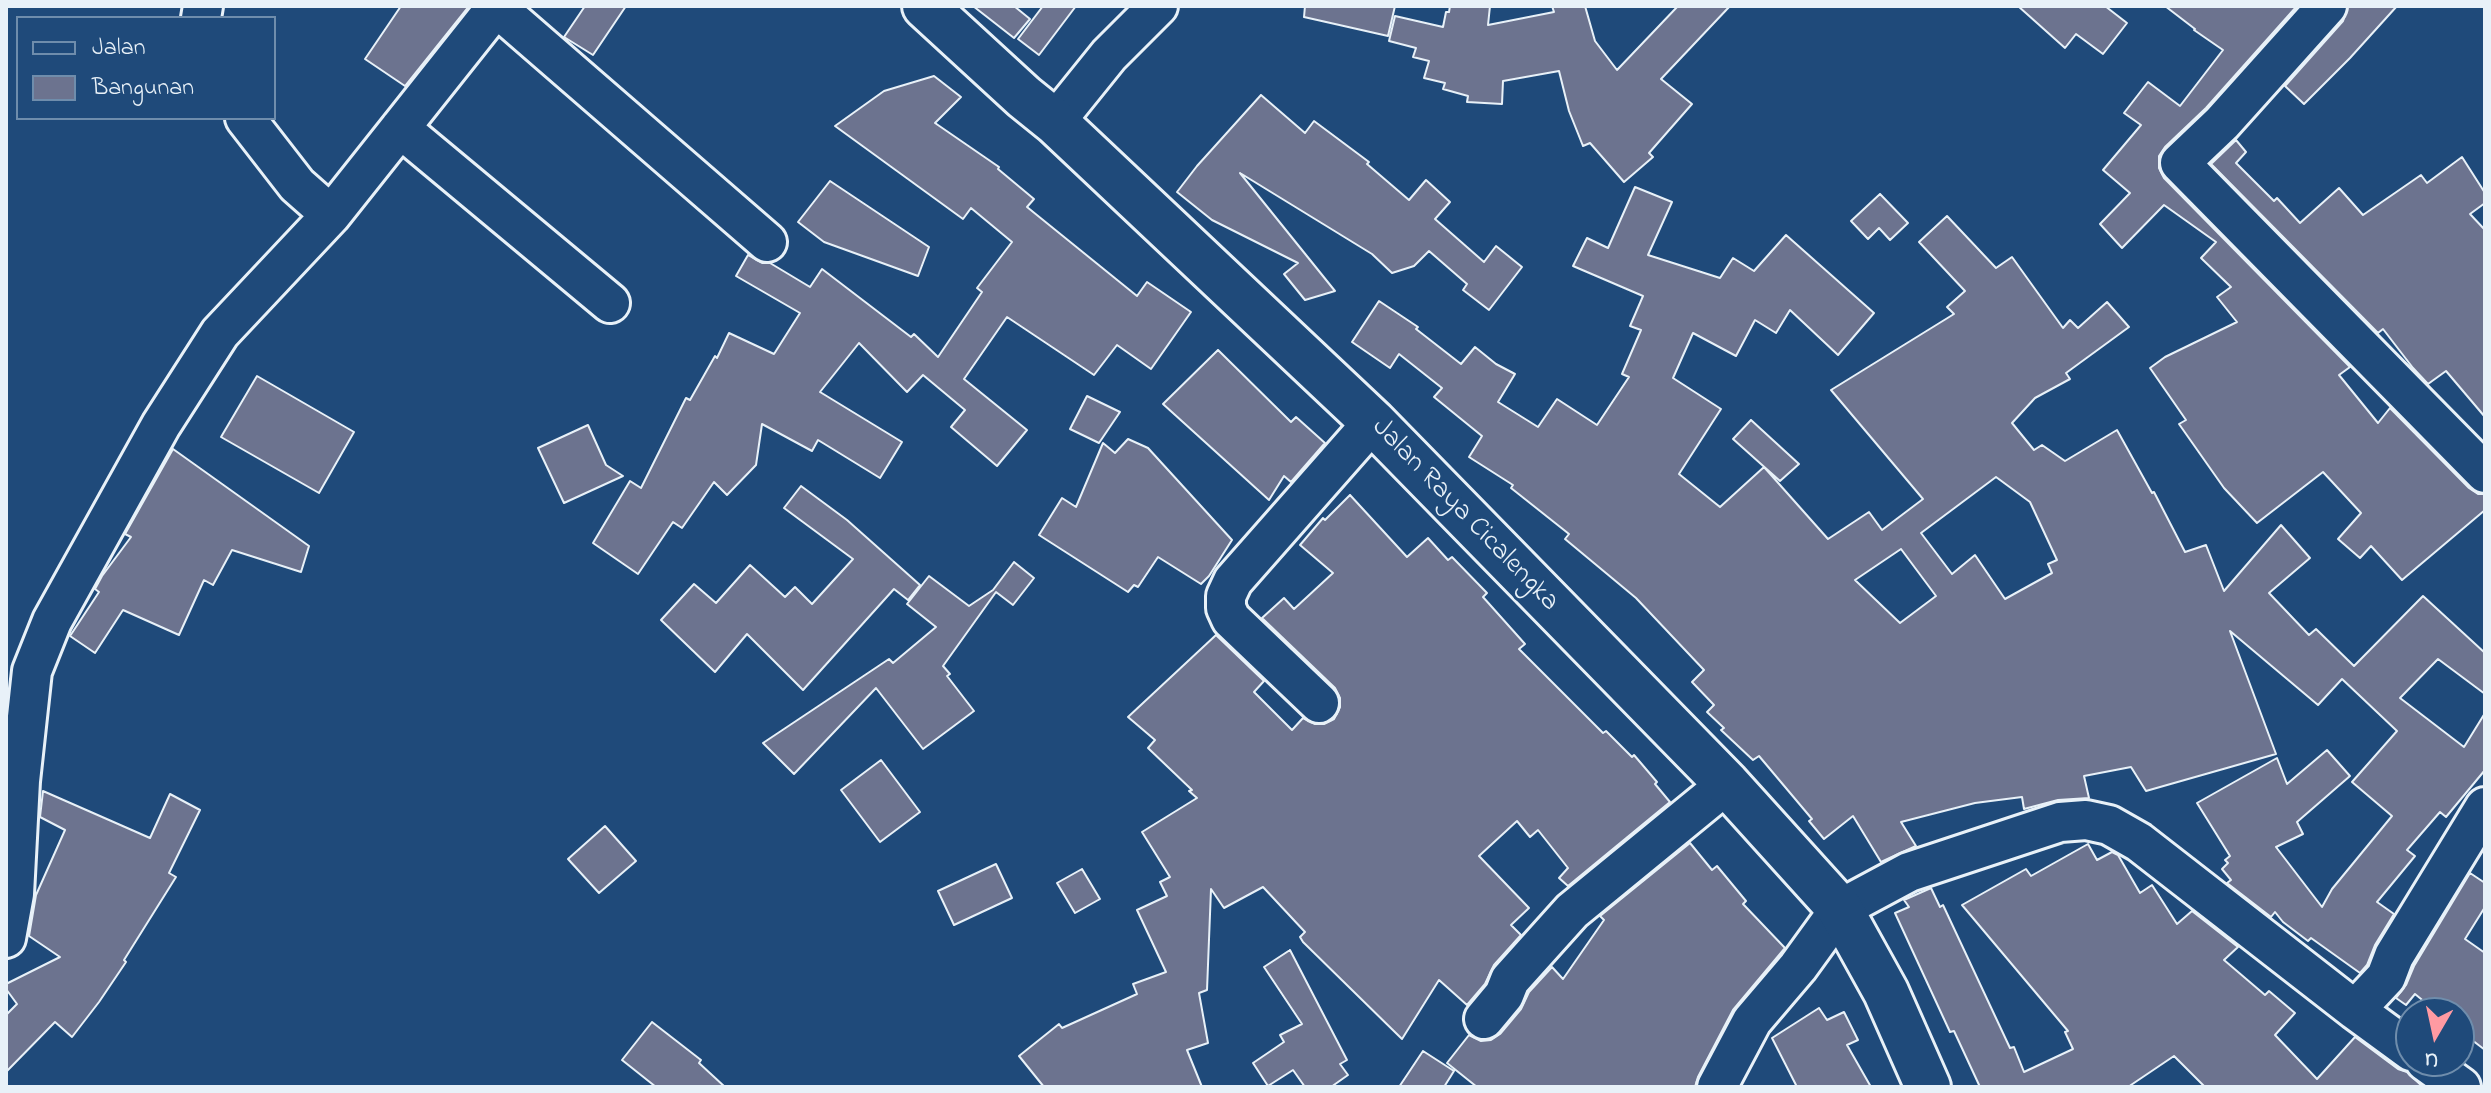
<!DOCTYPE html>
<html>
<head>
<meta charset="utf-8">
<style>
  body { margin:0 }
  #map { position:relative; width:2491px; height:1093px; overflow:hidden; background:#1f4a7a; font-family:"Indie Flower",sans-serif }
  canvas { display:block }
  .frame { position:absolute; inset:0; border:8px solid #e8f1f8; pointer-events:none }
  .legend { position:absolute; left:16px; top:16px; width:260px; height:104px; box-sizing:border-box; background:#1f4a7a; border:2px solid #6f8dac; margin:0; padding:10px 14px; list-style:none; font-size:24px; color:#e8f1f8 }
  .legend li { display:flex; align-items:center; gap:16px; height:40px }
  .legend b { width:40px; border:2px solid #6f8dac }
  .north { position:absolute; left:2395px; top:997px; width:80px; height:80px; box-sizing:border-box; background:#1f4a7a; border:2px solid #6f8dac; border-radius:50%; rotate:189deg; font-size:22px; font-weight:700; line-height:32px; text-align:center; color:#e8f1f8 }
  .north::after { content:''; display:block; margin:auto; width:28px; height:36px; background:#ff9aa2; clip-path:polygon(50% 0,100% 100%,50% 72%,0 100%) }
</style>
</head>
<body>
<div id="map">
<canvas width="2491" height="1093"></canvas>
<div class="frame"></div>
<ul class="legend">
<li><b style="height:10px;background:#1f4a7a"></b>Jalan</li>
<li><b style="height:22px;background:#6c738f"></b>Bangunan</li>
</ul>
<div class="north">U</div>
</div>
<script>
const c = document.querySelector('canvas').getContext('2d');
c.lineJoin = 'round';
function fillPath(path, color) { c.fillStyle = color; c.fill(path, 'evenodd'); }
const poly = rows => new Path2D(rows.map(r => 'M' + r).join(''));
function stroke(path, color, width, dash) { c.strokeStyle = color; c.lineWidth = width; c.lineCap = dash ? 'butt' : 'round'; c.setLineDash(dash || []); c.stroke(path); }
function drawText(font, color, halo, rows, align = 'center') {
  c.font = font + ' "Indie Flower",sans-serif'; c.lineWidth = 6; c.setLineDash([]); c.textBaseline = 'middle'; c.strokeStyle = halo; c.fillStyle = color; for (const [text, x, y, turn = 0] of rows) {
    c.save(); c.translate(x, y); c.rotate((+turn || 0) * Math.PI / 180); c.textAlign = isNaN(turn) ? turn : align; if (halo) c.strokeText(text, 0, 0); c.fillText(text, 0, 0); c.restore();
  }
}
const building = poly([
  [401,6,469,6,405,86,365,59,401,6],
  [585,6,626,6,593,55,564,37,585,6],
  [973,6,1014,6,1030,19,1014,38,973,6],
  [1043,6,1076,6,1039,55,1018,39,1043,6],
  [1305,6,1395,6,1388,36,1304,17,1305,6],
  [1450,6,1490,6,1488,25,1554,12,1552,6,1585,6,1595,41,1617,70,1678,6,1730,6,1661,79,1692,104,1649,153,1653,157,1624,182,1590,143,1583,146,1569,111,1559,71,1503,81,1502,104,1467,102,1468,96,1443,89,1445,83,1424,78,1429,61,1413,57,1416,48,1389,41,1395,16,1443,27,1446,12,1449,12,1450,6],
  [2018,6,2105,6,2127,23,2103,54,2076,34,2065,48,2018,6],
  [2165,6,2297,6,2206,108,2165,147,2159,156,2159,168,2164,178,2350,367,2339,375,2378,423,2390,408,2469,488,2478,494,2485,494,2485,510,2402,580,2371,546,2360,558,2338,539,2361,513,2323,472,2257,523,2224,488,2179,424,2186,420,2150,368,2165,357,2237,322,2217,297,2231,287,2201,258,2216,242,2164,205,2122,248,2100,224,2130,193,2103,170,2141,125,2124,113,2148,82,2180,106,2223,50,2194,30,2195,29,2165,6],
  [2348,6,2397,6,2350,58,2304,104,2285,86,2343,21,2348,6],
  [934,76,961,97,935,123,999,167,998,169,1034,199,1027,207,1137,296,1147,282,1191,312,1151,369,1117,345,1094,375,1007,317,964,379,1027,430,997,466,951,427,965,410,923,375,907,392,859,343,820,392,902,442,880,478,818,440,812,451,762,424,756,465,727,495,714,482,682,528,673,522,638,574,593,543,630,481,641,488,686,398,690,400,715,356,717,358,729,333,774,354,800,313,736,276,748,255,762,263,770,263,810,287,822,269,911,337,914,334,938,357,982,292,977,288,1012,242,971,208,963,219,835,126,884,91,934,76],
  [1261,95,1305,133,1314,121,1369,162,1367,164,1409,200,1426,180,1450,202,1435,219,1484,262,1496,246,1522,267,1489,310,1463,290,1467,284,1429,251,1414,266,1392,273,1372,254,1240,173,1335,291,1305,300,1284,274,1298,263,1212,220,1177,192,1197,166,1261,95],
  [2236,140,2246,152,2236,163,2274,201,2277,198,2300,223,2339,188,2363,215,2421,175,2427,183,2462,157,2485,193,2485,203,2470,214,2485,230,2485,417,2446,371,2428,384,2413,368,2383,329,2378,333,2211,164,2236,140],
  [830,181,929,247,918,276,824,242,798,222,830,181],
  [1635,187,1672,202,1648,255,1720,278,1733,258,1754,271,1786,235,1874,313,1838,355,1790,310,1776,333,1755,320,1736,356,1693,333,1673,378,1721,409,1679,474,1720,507,1764,467,1828,539,1869,512,1882,530,1923,499,1831,390,1954,314,1947,307,1965,291,1919,242,1947,216,1996,268,2012,257,2063,328,2070,320,2078,328,2107,302,2129,327,2066,373,2070,379,2035,398,2012,423,2034,450,2042,445,2065,461,2117,430,2152,493,2154,492,2185,552,2206,545,2224,591,2281,525,2310,558,2269,593,2309,635,2316,629,2354,666,2423,596,2485,653,2485,694,2438,659,2400,698,2464,747,2485,713,2485,770,2446,817,2440,812,2407,850,2415,856,2377,902,2394,914,2375,945,2367,965,2360,973,2311,938,2308,941,2283,922,2275,912,2271,917,2227,883,2231,880,2222,869,2228,863,2225,860,2230,856,2197,803,2277,758,2287,784,2327,750,2350,776,2297,822,2303,834,2276,847,2322,907,2332,889,2392,816,2352,782,2397,731,2342,679,2318,705,2230,631,2276,754,2146,791,2131,767,2084,776,2089,798,2058,800,2024,809,2022,797,1975,803,1901,822,1916,846,1881,862,1853,816,1824,839,1809,821,1812,819,1759,756,1753,760,1721,730,1724,728,1707,712,1714,705,1692,682,1704,670,1636,598,1565,539,1569,534,1511,488,1513,485,1469,457,1482,436,1434,397,1442,388,1399,354,1390,368,1352,342,1379,301,1418,327,1416,329,1461,364,1475,347,1496,364,1515,374,1498,402,1538,427,1557,399,1597,425,1629,377,1622,374,1641,330,1630,326,1643,296,1573,266,1587,238,1608,248,1635,187],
  [1996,477,2030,502,2057,560,2048,564,2052,573,2005,599,1975,555,1952,574,1921,533,1996,477],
  [1901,549,1936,596,1900,623,1855,580,1901,549],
  [1880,194,1908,223,1890,240,1879,228,1868,239,1851,221,1880,194],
  [1218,350,1291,422,1296,417,1325,443,1291,482,1284,476,1269,500,1163,404,1218,350],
  [257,376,354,432,319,493,221,437,257,376],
  [1087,396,1120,412,1099,443,1070,429,1087,396],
  [1751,420,1799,464,1780,481,1733,439,1751,420],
  [588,425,606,465,623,476,564,503,538,448,588,425],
  [1128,439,1148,448,1232,540,1209,576,1201,584,1158,557,1138,587,1134,585,1128,592,1039,535,1062,498,1076,507,1103,443,1115,453,1128,439],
  [173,449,309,546,301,572,232,550,213,585,204,580,179,635,123,610,95,653,70,636,99,592,95,589,102,576,131,537,125,534,173,449],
  [801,486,847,520,920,585,908,600,894,589,803,690,747,634,715,672,661,620,694,584,716,603,750,565,785,597,795,587,812,604,853,559,784,508,801,486],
  [1350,495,1407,557,1428,538,1448,560,1452,557,1487,593,1483,597,1525,644,1519,649,1603,733,1606,731,1632,757,1634,755,1657,782,1655,784,1670,802,1568,886,1559,878,1568,868,1538,830,1530,837,1517,821,1479,856,1529,908,1511,925,1521,935,1494,965,1485,984,1467,1005,1439,980,1402,1039,1303,942,1300,937,1305,932,1263,887,1224,908,1211,889,1207,990,1199,993,1208,1043,1187,1050,1202,1087,1044,1087,1019,1056,1059,1024,1062,1028,1137,994,1133,984,1166,972,1137,910,1167,896,1160,882,1170,877,1142,832,1197,798,1189,791,1192,790,1148,748,1155,740,1128,717,1216,635,1264,681,1254,692,1292,730,1303,718,1315,724,1324,724,1334,719,1340,707,1340,698,1335,688,1262,618,1284,598,1294,609,1333,573,1300,545,1323,518,1325,520,1350,495],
  [1014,562,1034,578,1013,605,996,592,943,666,950,674,947,676,974,711,923,749,876,688,794,774,763,743,889,659,893,663,936,627,907,604,929,576,969,606,993,590,1014,562],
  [881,760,920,812,880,842,841,790,881,760],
  [43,791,150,838,170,794,200,810,169,873,176,877,124,960,126,962,99,1002,72,1037,55,1022,6,1072,6,1015,17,1004,6,989,6,984,60,957,29,936,36,895,65,830,40,817,43,791],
  [605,826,636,861,599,893,568,859,605,826],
  [1690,843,1712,870,1717,866,1746,901,1743,904,1785,948,1733,1010,1698,1077,1695,1087,1477,1087,1447,1063,1469,1035,1481,1041,1491,1040,1500,1034,1521,1009,1529,992,1552,967,1563,979,1604,920,1600,916,1690,843],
  [2088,844,2097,860,2112,852,2118,855,2140,893,2152,885,2177,924,2192,911,2238,947,2224,960,2265,995,2269,991,2295,1013,2275,1035,2317,1079,2355,1037,2398,1069,2407,1072,2423,1087,2205,1087,2174,1056,2128,1087,1980,1087,1954,1031,1950,1032,1895,913,1909,907,1904,900,1931,888,1940,907,1943,905,2010,1048,2014,1047,2024,1072,2073,1049,2065,1032,2068,1031,1962,905,2026,869,2031,876,2088,844],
  [996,864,1012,898,954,925,938,891,996,864],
  [1082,869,1100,899,1075,913,1057,883,1082,869],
  [2470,873,2485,883,2485,907,2465,939,2485,953,2485,1050,2459,1030,2459,1013,2438,1013,2415,994,2406,1005,2396,998,2406,985,2414,966,2470,873],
  [1290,950,1347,1060,1340,1064,1348,1075,1331,1087,1305,1087,1293,1070,1268,1086,1253,1063,1284,1042,1280,1035,1302,1024,1264,967,1290,950],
  [1819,1008,1827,1020,1844,1012,1858,1040,1847,1045,1871,1087,1797,1087,1772,1038,1819,1008],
  [652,1022,701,1060,699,1063,725,1087,656,1087,622,1060,652,1022],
  [1423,1051,1454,1071,1444,1087,1399,1087,1423,1051]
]);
const minor = poly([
  [495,6,767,242],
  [2327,6,2222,123,2180,163,2485,473],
  [201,18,203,6],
  [245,118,297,185,331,215],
  [1055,122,1109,55,1158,6],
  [400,128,610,303],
  [1319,703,1231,619,1226,608,1226,596,1233,581,1373,422],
  [6,938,14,894,20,781,32,671,52,621,161,425,220,333,331,215,497,6],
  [2355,1010,2386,977,2394,956,2485,807],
  [1484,1019,1504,995,1510,980,1572,911,1727,784],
  [2425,1061,2461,1087],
  [1717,1087,1752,1021,1798,967,1840,909,1909,872,2060,822,2086,820,2109,825,2139,842,2355,1010,2411,1051]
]);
const major = poly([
  [925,6,1024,97,1055,122,1373,422,1727,784,1840,909,1886,992,1928,1087]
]);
const streetNames = [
  ["Jalan Raya Cicalengka",1464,516,46]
];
fillPath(building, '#6c738f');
stroke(building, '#e8f1f8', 2);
stroke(minor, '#e8f1f8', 44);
stroke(major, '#e8f1f8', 50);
stroke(minor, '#1f4a7a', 38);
stroke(major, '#1f4a7a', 44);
drawText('28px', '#e8f1f8', '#1f4a7a', streetNames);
</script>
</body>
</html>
